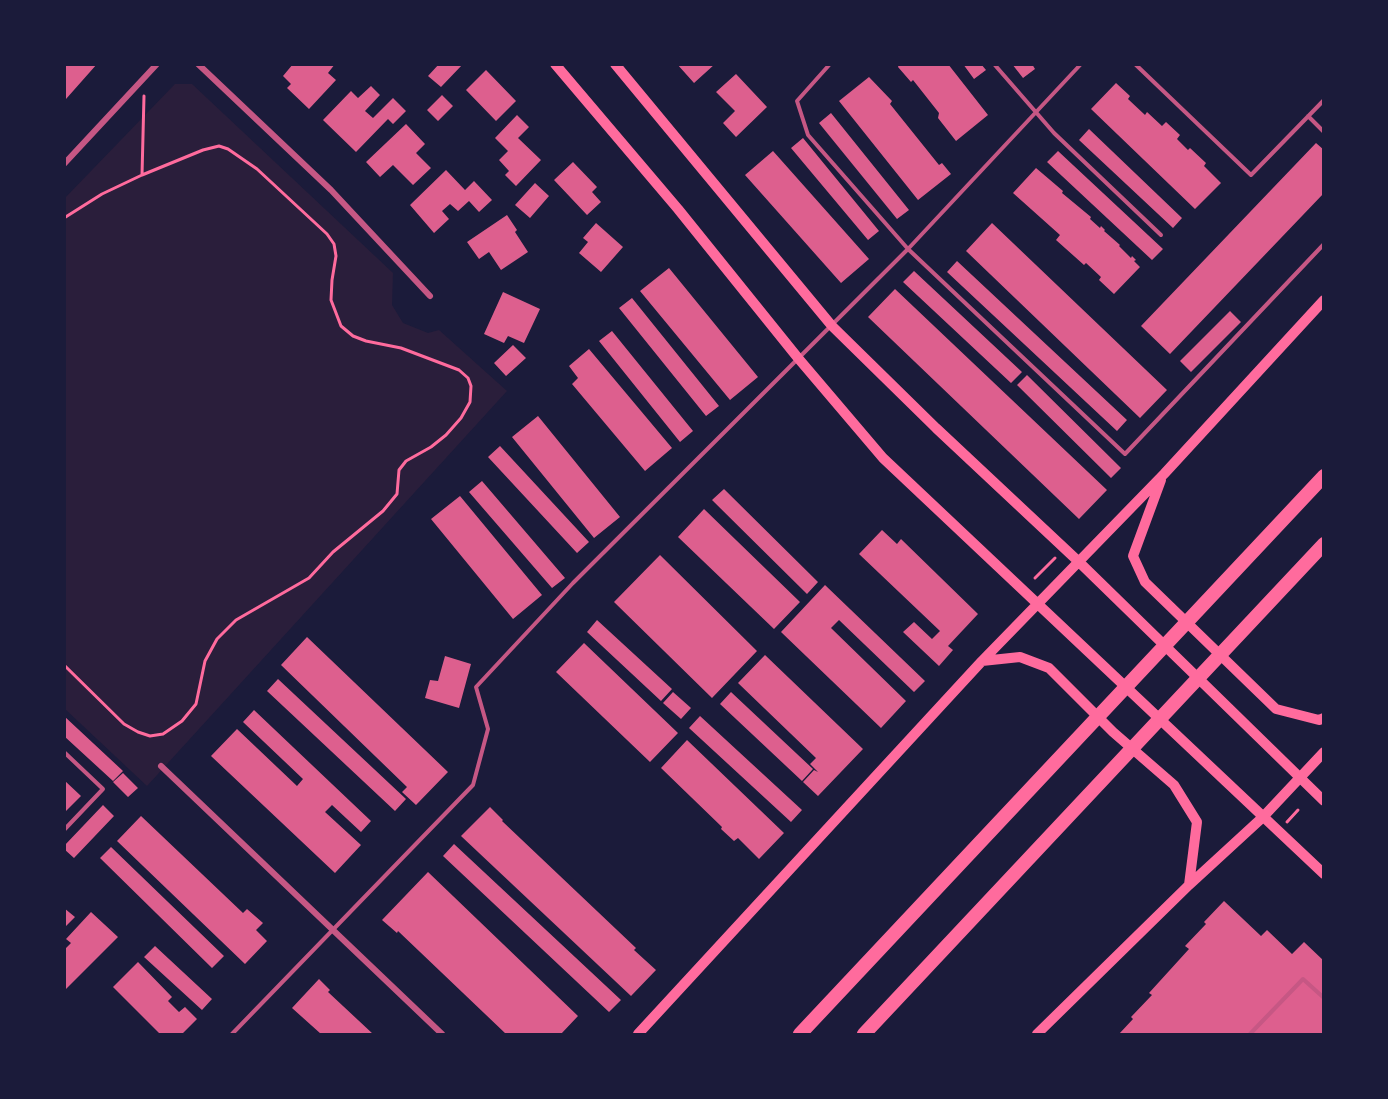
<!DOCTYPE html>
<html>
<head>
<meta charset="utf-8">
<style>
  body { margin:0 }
  #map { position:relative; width:1388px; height:1099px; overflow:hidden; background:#1b1b3a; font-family:Lora,serif }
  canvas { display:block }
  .frame { position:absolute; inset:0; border:66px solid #1b1b3a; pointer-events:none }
</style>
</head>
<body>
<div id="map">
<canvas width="1388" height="1099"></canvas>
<div class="frame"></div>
</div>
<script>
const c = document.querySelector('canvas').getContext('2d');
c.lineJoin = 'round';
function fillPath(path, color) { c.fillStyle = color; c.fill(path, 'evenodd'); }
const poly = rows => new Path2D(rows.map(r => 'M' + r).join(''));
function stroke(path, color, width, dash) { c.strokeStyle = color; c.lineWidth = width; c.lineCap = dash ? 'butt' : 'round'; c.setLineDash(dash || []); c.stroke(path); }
const green = poly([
  [175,84,192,84,393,273,392,305,403,323,428,333,439,330,507,391,147,786,65,709,64,199]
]);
const building = poly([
  [64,64,97,64,66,99,64,98],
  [293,64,335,64,328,73,336,80,309,109,287,88,291,84,283,76],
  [439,64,463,64,441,87,428,76],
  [677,64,715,64,694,83],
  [899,64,948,64,988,115,956,141,938,118,939,113,913,80,911,82,898,67],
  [963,64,981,64,986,70,974,79],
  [1012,64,1032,64,1035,69,1023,78],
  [486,70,516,101,496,121,466,90],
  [736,74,767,107,736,137,723,123,735,111,716,92],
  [869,77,892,101,890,104,939,165,942,163,951,174,918,200,839,101],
  [1116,83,1130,96,1128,99,1145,115,1147,112,1162,126,1166,122,1180,135,1177,139,1188,150,1190,148,1206,163,1204,166,1221,183,1195,209,1091,109],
  [371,86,380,95,365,111,373,118,393,98,406,111,393,124,388,119,356,152,323,120,351,91,358,98],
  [442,95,453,106,438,121,427,110],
  [831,113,909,210,897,219,819,123],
  [517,115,529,127,518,138,541,160,516,186,505,175,509,171,499,160,508,151,495,138],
  [406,124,425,144,416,153,431,168,413,185,393,165,380,177,366,162],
  [1089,129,1182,218,1173,228,1079,140],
  [803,138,879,231,868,240,791,148],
  [1316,143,1324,150,1324,193,1170,354,1141,326],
  [773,151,869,259,841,283,745,175],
  [1058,151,1163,249,1152,260,1047,162],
  [573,162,597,187,592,192,601,202,587,215,554,180],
  [1036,168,1063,191,1062,193,1091,217,1090,219,1100,228,1101,226,1105,230,1104,231,1120,245,1119,246,1131,258,1132,256,1136,260,1134,261,1140,267,1114,294,1099,280,1101,277,1086,263,1084,265,1056,240,1060,235,1013,193],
  [446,170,465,190,474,181,492,200,479,212,469,201,458,211,450,204,442,211,449,219,434,233,410,205],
  [535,183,549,196,530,218,515,205],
  [507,215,517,230,515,232,528,252,501,270,489,252,479,259,467,242],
  [596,223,623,247,601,272,579,253,588,242,583,238],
  [992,223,1167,390,1140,418,966,251],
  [957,261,1127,420,1117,431,947,272],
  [669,268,758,377,730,400,640,291],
  [914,271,1022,372,1011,383,903,282],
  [895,289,1107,490,1079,519,868,317],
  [503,292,540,309,524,343,508,336,504,343,484,334],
  [632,298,719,406,706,416,619,308],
  [1230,311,1241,322,1191,372,1180,361],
  [612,331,693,431,680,442,599,341],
  [513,345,526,358,506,376,494,363],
  [589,349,672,448,645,471,572,384,578,378,569,366],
  [1027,375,1121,468,1111,478,1017,385],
  [538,416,620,517,594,538,512,437],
  [500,446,589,542,577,553,488,457],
  [482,481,565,578,552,588,469,492],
  [724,489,818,582,807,594,712,500],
  [460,496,542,595,513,619,431,519],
  [704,509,800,602,774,629,678,537],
  [882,530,897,544,901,539,978,614,948,646,953,650,939,666,903,632,914,622,932,639,940,631,859,554],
  [660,555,757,651,712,698,614,602],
  [825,585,925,681,914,692,839,620,831,628,906,701,881,728,781,632],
  [597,620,672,689,661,701,587,632],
  [307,637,448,772,416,805,402,792,407,787,281,665],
  [584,643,678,733,650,762,556,672],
  [765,655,863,749,818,796,803,782,814,770,818,772,810,764,816,758,738,683],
  [445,656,471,664,459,708,425,698,430,680,438,681],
  [278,679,406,799,395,811,267,691],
  [673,692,691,708,681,719,663,703],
  [731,692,813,769,802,781,720,704],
  [254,710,371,821,361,832,332,805,325,812,361,845,335,873,211,756,237,729,297,786,303,779,243,722],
  [64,716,123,771,113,781,64,736],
  [700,716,802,810,791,822,689,728],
  [687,740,784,833,759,859,738,838,734,841,721,829,722,827,661,768],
  [123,773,138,788,128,797,113,782],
  [64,780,81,796,64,813],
  [103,805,114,816,74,858,64,849,64,846],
  [490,807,503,820,502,821,636,948,634,950,656,970,631,996,461,836],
  [141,816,243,913,247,909,263,923,256,930,267,941,245,964,117,841],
  [454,844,621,1000,609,1012,443,856],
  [111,847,224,956,212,968,100,858],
  [428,872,578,1016,561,1034,506,1034,398,931,397,933,382,920],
  [1224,901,1261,936,1267,930,1292,954,1304,942,1324,961,1324,1034,1119,1034,1133,1019,1131,1017,1152,995,1149,993,1189,949,1185,946,1206,924,1204,922],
  [64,908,75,917,64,928],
  [91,912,118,937,64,991,64,950,71,943,66,939],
  [155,946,212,999,202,1010,144,957],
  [138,962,172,997,168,1001,179,1012,185,1007,197,1019,182,1034,160,1034,113,987],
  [319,979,330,990,328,992,373,1034,321,1034,292,1008]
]);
const path = poly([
  [142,175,144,96],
  [64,218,102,194,142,175,203,150,219,146,228,149,257,169,327,234,334,244,336,256,332,280,331,300,341,326,353,336,366,341,401,348,459,370,468,378,471,386,470,402,461,418,446,435,431,447,406,461,399,470,397,494,383,511,333,552,309,578,236,620,217,639,205,661,196,704,182,721,163,734,150,736,138,732,124,724,64,665],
  [1035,578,1055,558],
  [1287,822,1298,810]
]);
const service = poly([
  [830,64,797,101,808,135,908,249,1125,454,1324,244],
  [994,64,1054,133,1161,235],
  [1135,64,1251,175,1324,100],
  [1308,116,1324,132],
  [64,752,103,789,64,830],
  [232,1034,473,785,488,729,476,687,573,583,908,249,1081,64],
  [1250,1034,1303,979,1324,998]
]);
const minor = poly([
  [198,64,331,190,430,296],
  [64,164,157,64],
  [161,766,442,1034]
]);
const secondary = poly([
  [555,64,678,209,798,358,883,458,1324,874],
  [615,64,832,326,936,428,1079,562,1324,801],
  [1161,480,1133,556,1145,582,1276,709,1319,720,1324,718],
  [982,661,1020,657,1049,668,1113,732,1174,785,1197,822,1189,885],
  [638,1034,982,661,1164,474,1324,300],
  [1037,1034,1189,885,1263,817,1324,752]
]);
const motorway = poly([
  [800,1034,1324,476],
  [864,1034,1324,544]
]);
fillPath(green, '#2a1e3b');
fillPath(building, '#dd5f8e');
stroke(path, '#ff6b9d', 3);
stroke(service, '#c65784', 4);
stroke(minor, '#c65784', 6);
stroke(secondary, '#ff6b9d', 10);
stroke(motorway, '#ff6b9d', 14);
</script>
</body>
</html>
